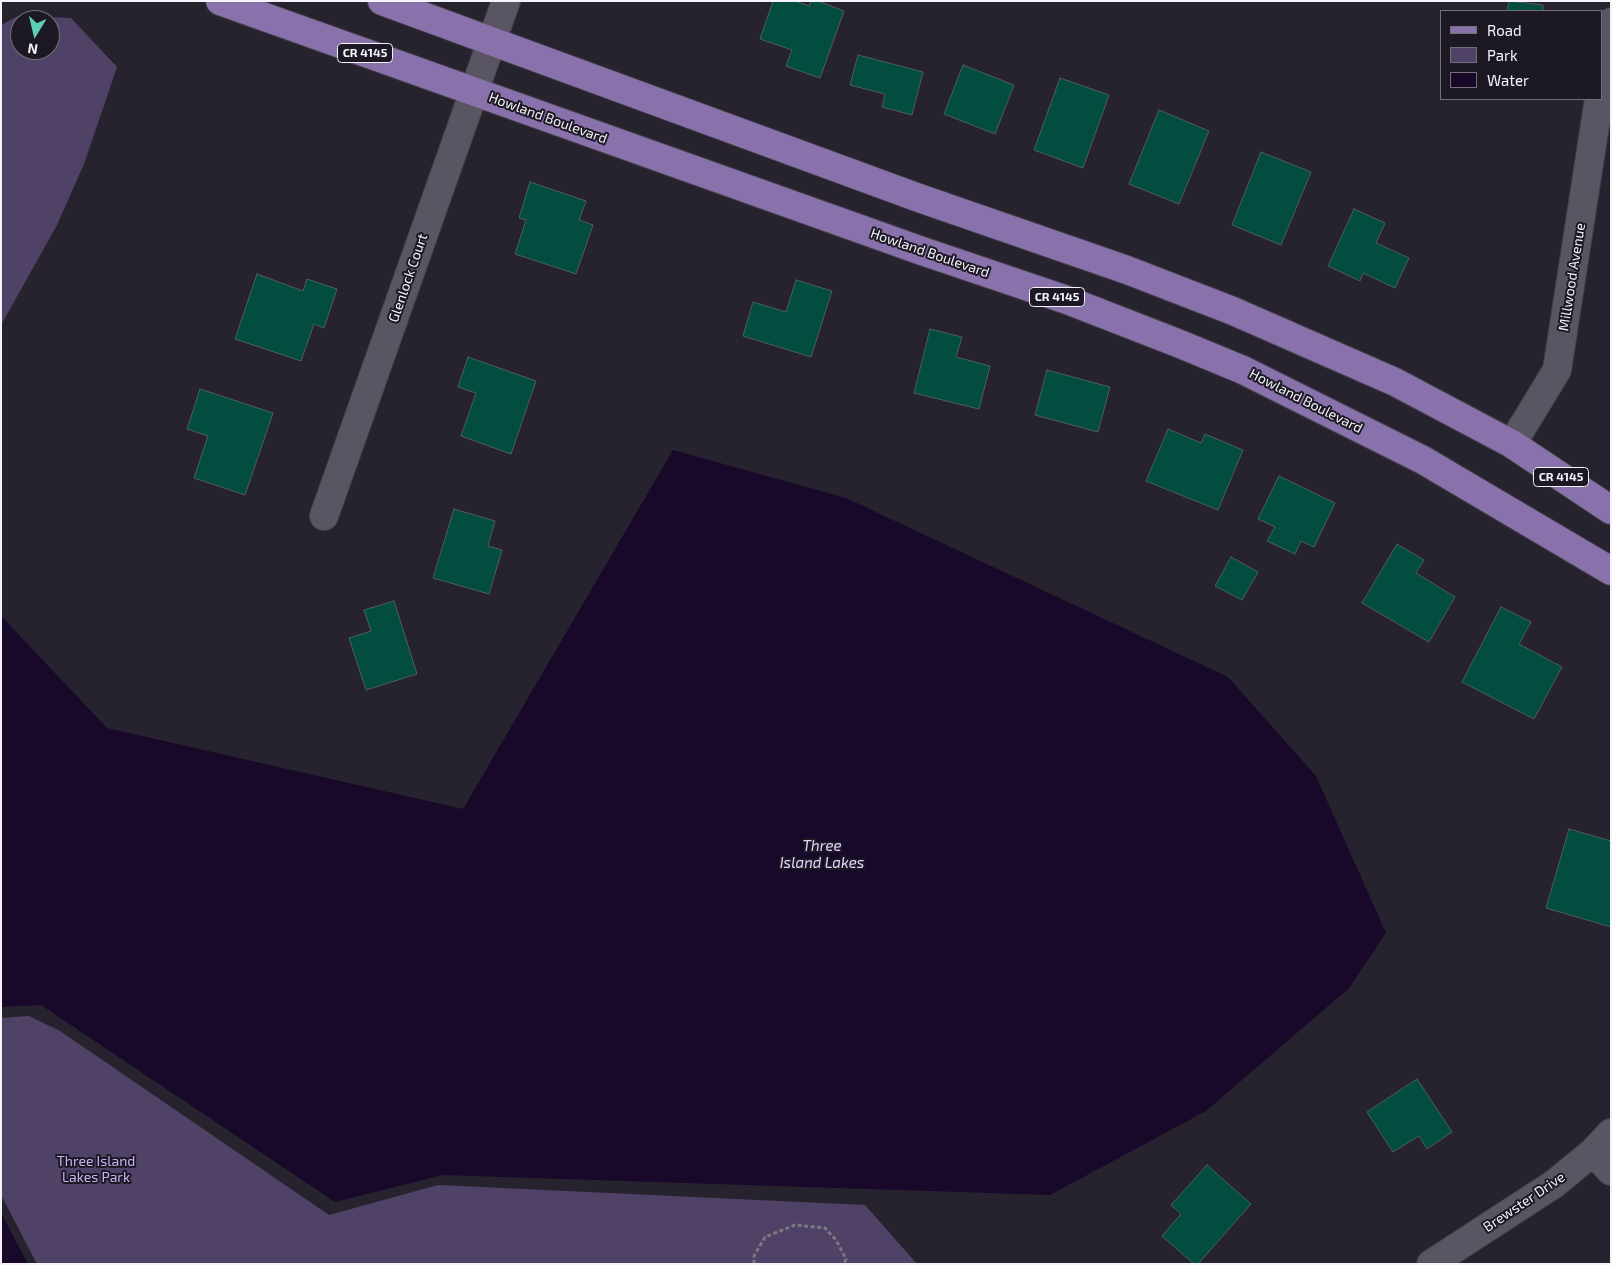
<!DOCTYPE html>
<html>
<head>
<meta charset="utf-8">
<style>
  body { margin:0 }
  #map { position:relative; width:1612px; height:1265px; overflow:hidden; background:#27232e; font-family:"Exo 2",sans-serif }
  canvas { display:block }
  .frame { position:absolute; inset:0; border:2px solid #f4f2fa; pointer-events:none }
  .legend { position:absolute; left:1440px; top:10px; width:162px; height:90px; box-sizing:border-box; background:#1d1924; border:1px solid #73707a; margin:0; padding:6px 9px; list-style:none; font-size:15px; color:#f4f2fa }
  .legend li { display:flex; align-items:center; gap:10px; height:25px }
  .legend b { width:25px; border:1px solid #73707a }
  .north { position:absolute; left:10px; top:10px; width:50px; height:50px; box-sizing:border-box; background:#1d1924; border:1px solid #73707a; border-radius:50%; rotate:189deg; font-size:14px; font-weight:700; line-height:20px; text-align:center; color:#f4f2fa }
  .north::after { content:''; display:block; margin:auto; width:18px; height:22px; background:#5eceb8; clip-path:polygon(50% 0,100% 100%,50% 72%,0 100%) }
</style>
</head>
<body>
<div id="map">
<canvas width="1612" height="1265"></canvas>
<div class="frame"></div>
<ul class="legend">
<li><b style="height:6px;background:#8971ac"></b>Road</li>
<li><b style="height:14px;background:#504167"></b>Park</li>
<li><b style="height:14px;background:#18082a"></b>Water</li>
</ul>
<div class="north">N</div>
</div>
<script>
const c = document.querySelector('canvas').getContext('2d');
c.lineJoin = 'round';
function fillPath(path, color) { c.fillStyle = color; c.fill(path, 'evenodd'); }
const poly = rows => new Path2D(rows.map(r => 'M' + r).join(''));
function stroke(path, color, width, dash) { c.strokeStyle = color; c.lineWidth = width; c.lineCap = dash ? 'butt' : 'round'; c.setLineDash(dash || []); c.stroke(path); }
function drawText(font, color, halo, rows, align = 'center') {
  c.font = font + ' "Exo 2",sans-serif'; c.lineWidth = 4; c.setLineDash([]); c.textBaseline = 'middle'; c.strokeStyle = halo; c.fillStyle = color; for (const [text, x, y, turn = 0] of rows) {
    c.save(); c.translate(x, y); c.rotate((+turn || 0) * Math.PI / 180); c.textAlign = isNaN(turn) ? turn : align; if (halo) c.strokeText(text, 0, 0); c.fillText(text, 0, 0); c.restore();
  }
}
const green = poly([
  [18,16,71,18,117,67,84,164,57,225,1,325,1,25],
  [20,20,50,20,50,50,20,50],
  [29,1016,60,1031,329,1215,438,1185,865,1205,917,1264,37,1264,1,1195,1,1018]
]);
const water = poly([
  [673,450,846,498,1228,677,1316,776,1386,933,1349,988,1206,1111,1050,1195,443,1175,335,1202,41,1005,1,1007,1,616,107,728,463,809],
  [1,1213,28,1264,1,1264]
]);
const building = poly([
  [773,1,795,1,809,6,811,1,818,1,844,11,820,78,786,66,792,50,760,39,773,1],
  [1509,1,1543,5,1543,11,1507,11,1509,1],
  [858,55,923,72,912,115,882,107,885,94,850,85,858,55],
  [963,65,1014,85,995,134,944,114,963,65],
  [1060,78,1109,95,1083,168,1034,150,1060,78],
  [1159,110,1209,131,1179,204,1129,184,1159,110],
  [1261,152,1311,172,1281,245,1232,225,1261,152],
  [530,182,586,201,579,220,593,225,576,274,515,254,526,220,519,218,530,182],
  [1354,209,1385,223,1376,243,1409,258,1395,288,1363,273,1360,281,1328,266,1354,209],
  [257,274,303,291,307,279,337,289,324,328,314,324,301,361,235,339,257,274],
  [796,280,832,291,811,357,743,336,753,302,786,312,796,280],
  [930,329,962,337,956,357,990,366,979,409,914,393,930,329],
  [468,357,536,381,511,454,461,436,476,393,458,387,468,357],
  [1047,370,1110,387,1098,432,1035,415,1047,370],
  [200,389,273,413,245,495,194,478,208,436,187,429,200,389],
  [1168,429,1201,443,1205,434,1243,450,1218,510,1146,481,1168,429],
  [1279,476,1335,503,1314,547,1301,541,1295,554,1267,541,1275,527,1258,519,1279,476],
  [454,509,495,521,488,546,502,550,489,594,433,578,454,509],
  [1397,544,1424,560,1416,573,1455,597,1429,642,1362,603,1397,544],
  [1231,557,1258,572,1242,600,1215,586,1231,557],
  [394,601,417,674,366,690,349,638,371,631,364,610,394,601],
  [1501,607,1531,622,1519,644,1562,667,1534,719,1462,682,1501,607],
  [1569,829,1611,841,1611,927,1546,908,1569,829],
  [1417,1079,1452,1132,1427,1149,1419,1136,1393,1152,1367,1112,1417,1079],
  [1207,1165,1251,1204,1198,1264,1194,1264,1162,1236,1181,1214,1171,1205,1207,1165]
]);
const path = poly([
  [754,1264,754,1256,765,1237,795,1225,825,1228,836,1240,846,1259,844,1264]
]);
const minor = poly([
  [1601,87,1611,22],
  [1512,444,1557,370,1599,99],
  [324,516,506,1],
  [1593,1152,1611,1171],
  [1431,1264,1554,1184,1593,1152,1611,1133]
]);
const major = poly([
  [220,1,922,251,1067,300,1180,344,1243,370,1423,460,1611,571],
  [382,1,919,198,1127,270,1233,311,1395,382,1512,444,1611,510]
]);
const shields = [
  [365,53,55],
  [1057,297,55],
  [1561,477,55]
];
const shieldNames = [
  ["CR 4145",365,53],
  ["CR 4145",1057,297],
  ["CR 4145",1561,477]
];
const streetNames = [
  ["Howland Boulevard",548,118,20],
  ["Howland Boulevard",930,253,19],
  ["Millwood Avenue",1572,277,-81],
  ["Glenlock Court",408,278,-71],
  ["Howland Boulevard",1306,401,27],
  ["Brewster Drive",1524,1202,-34]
];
const parkNames = [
  ["Three Island",96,1161],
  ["Lakes Park",96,1177]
];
const waterNames = [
  ["Three",822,846],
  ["Island Lakes",822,863]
];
fillPath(green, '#504167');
fillPath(water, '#18082a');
fillPath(building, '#034c40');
stroke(building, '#4e5f5b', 1);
stroke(minor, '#423f48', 30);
stroke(major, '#423f48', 30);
stroke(path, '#7b7781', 3, [4, 2.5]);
stroke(minor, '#5a5562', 28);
stroke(major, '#8971ac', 28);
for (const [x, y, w] of shields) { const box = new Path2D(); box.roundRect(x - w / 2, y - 9.5, w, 19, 4); c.fillStyle = '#1d1924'; c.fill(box); stroke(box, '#f4f2fa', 1); }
drawText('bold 12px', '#f4f2fa', null, shieldNames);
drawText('14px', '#f4f2fa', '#1d1924', streetNames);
drawText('14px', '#cab2f5', '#1d1924', parkNames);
drawText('italic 15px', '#e1d3fc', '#1d1924', waterNames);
</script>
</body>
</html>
